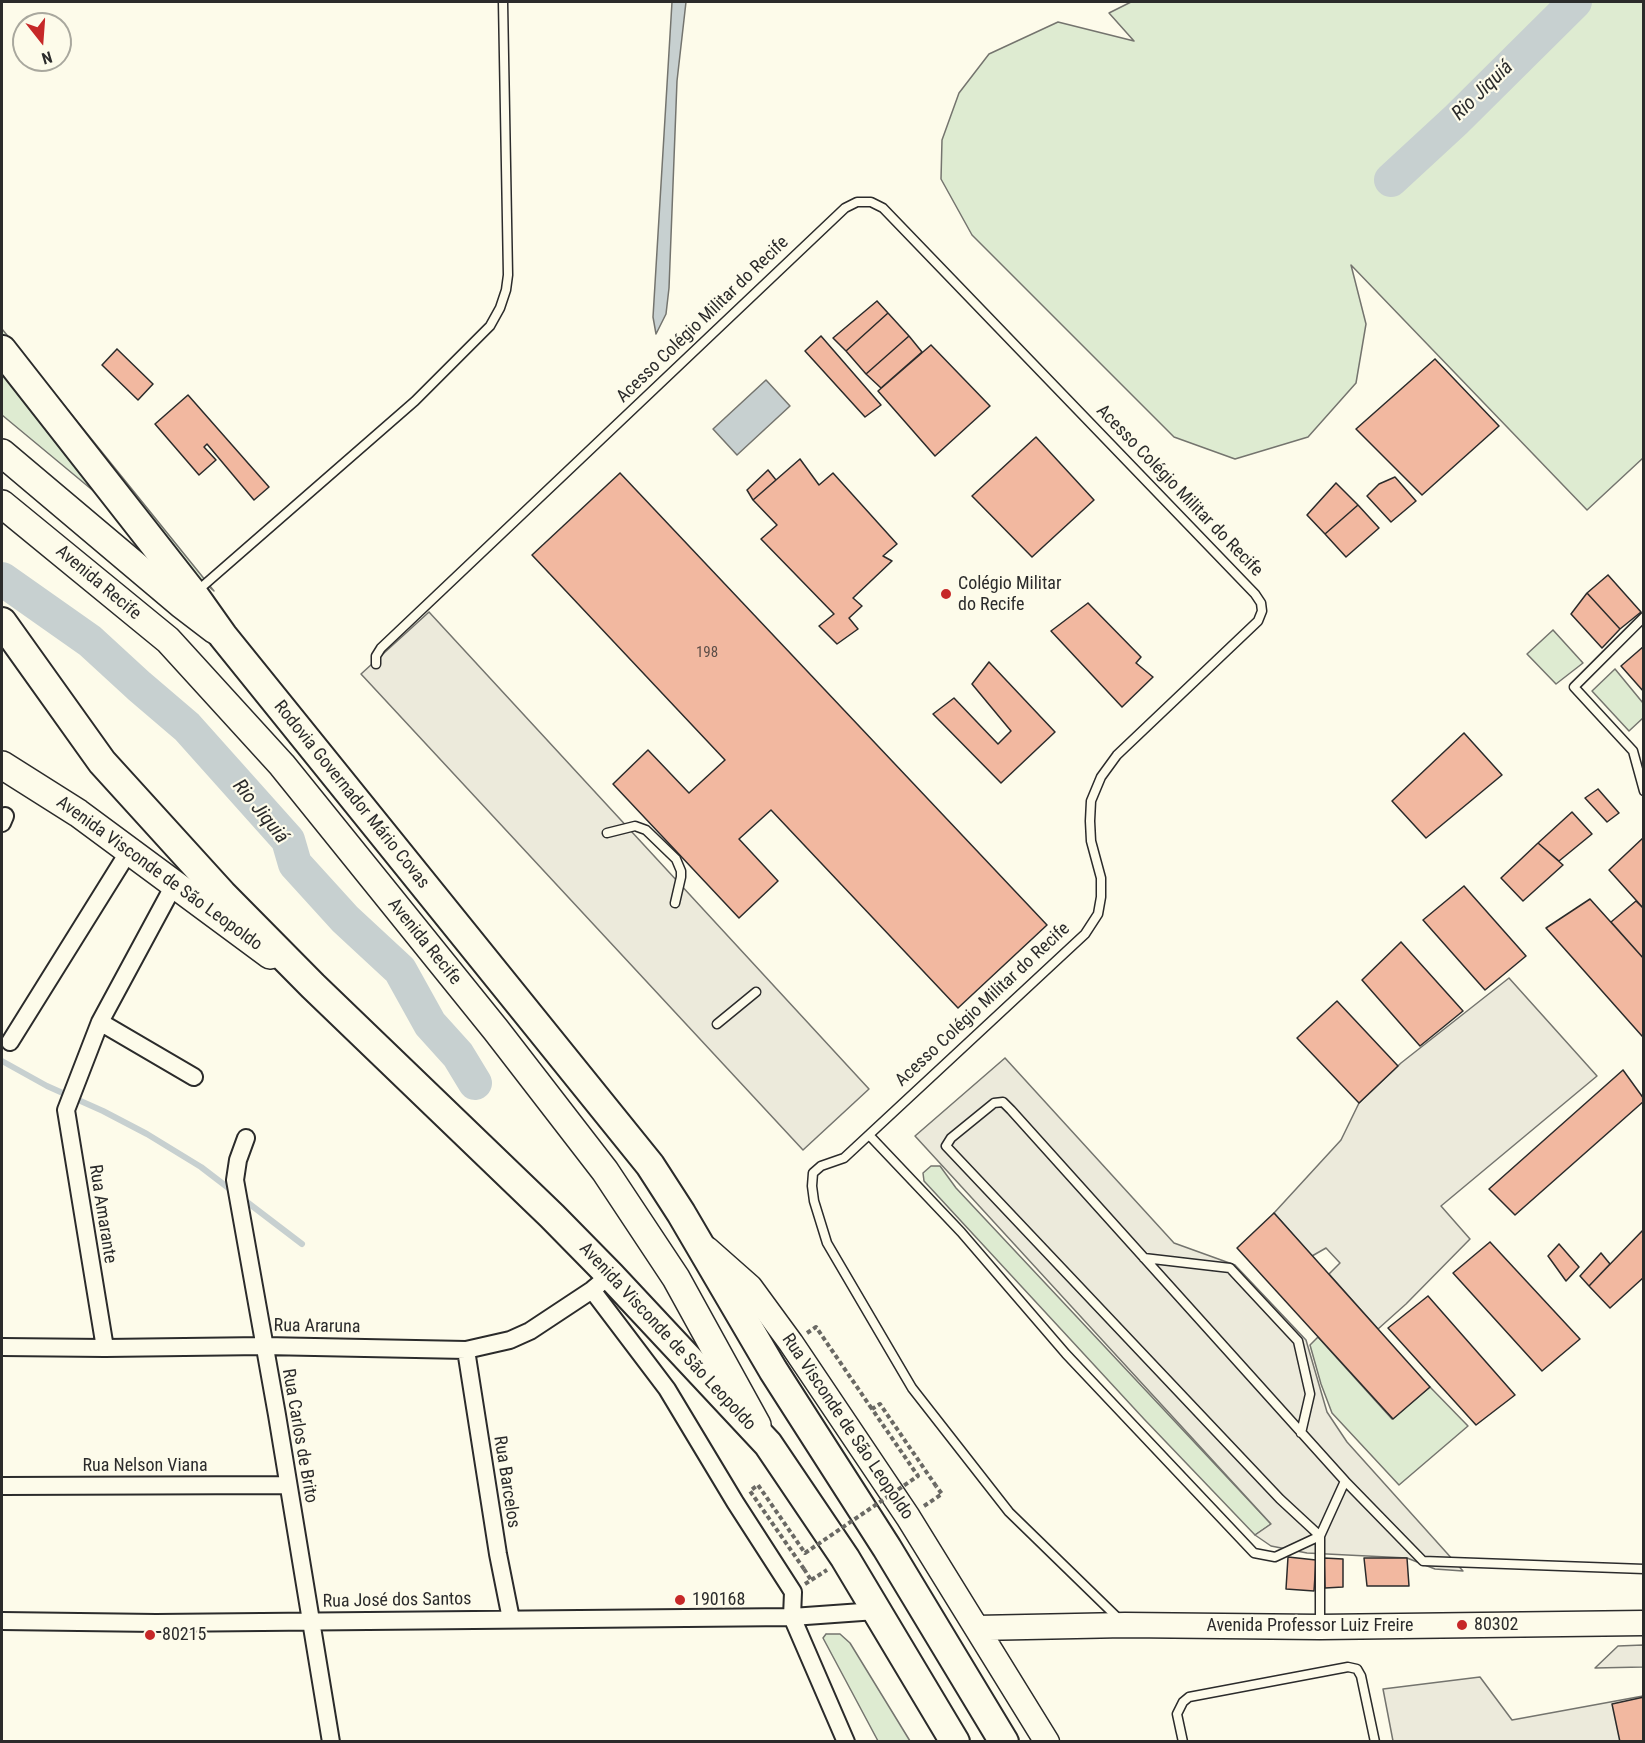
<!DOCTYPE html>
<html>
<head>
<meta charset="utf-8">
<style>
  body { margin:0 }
  #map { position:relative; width:1645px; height:1743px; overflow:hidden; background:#fdfbea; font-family:"Roboto Condensed",sans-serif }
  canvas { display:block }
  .frame { position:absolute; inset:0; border:3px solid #2b2b2b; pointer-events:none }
  .north { position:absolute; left:12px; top:12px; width:60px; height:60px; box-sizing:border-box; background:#fdfbea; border:2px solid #a9a89e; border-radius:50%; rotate:163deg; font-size:16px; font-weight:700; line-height:24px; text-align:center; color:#2b2b2b }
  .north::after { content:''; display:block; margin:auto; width:21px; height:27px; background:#c62828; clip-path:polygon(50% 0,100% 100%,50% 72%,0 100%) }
</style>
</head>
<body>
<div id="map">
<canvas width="1645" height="1743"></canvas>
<div class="frame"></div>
<div class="north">N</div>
</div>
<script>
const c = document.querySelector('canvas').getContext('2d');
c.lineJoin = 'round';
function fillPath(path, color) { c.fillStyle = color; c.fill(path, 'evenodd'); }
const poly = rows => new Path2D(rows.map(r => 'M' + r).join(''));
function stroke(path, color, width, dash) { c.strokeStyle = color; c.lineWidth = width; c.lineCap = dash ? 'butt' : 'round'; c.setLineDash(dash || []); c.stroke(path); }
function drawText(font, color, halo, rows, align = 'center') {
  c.font = font + ' "Roboto Condensed",sans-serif'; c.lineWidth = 4.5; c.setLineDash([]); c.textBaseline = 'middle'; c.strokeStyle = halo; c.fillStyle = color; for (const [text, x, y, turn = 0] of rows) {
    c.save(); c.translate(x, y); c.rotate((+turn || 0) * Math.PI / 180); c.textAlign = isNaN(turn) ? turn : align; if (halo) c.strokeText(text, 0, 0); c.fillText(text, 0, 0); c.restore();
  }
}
const green = poly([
  [1131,2,1643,2,1643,458,1587,510,1351,265,1366,324,1356,383,1308,437,1235,459,1174,437,972,235,941,179,942,140,959,93,989,54,1058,22,1134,41,1109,13,1131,2],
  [2,329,39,374,214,591,2,415,2,329],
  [1553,630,1583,663,1556,684,1527,654,1553,630],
  [1615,669,1643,703,1643,718,1629,731,1592,691,1615,669],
  [931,1166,940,1166,956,1188,1271,1524,1255,1535,1144,1419,924,1181,923,1173,931,1166],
  [1318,1337,1392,1419,1430,1387,1468,1426,1399,1485,1332,1413,1321,1384,1310,1345,1318,1337],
  [826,1634,840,1634,850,1643,910,1741,878,1741,823,1638,826,1634]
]);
const parking = poly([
  [429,612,869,1089,803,1150,361,674,429,612],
  [1509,978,1597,1076,1441,1206,1470,1239,1406,1304,1378,1329,1329,1274,1340,1263,1326,1248,1312,1256,1274,1213,1341,1140,1359,1103,1401,1063,1509,978],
  [1005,1058,1174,1243,1235,1265,1306,1340,1327,1412,1347,1442,1463,1571,1435,1569,1407,1558,1307,1553,1271,1546,1255,1535,1271,1524,915,1136,1005,1058],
  [1643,1645,1643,1667,1595,1668,1618,1646,1643,1645],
  [1480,1677,1512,1720,1643,1696,1643,1741,1393,1741,1383,1689,1480,1677]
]);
const water = poly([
  [672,2,686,2,677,81,669,288,666,314,656,334,653,317,672,2],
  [766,380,790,406,737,455,713,429,766,380]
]);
const stream = poly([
  [2,1061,47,1086,103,1111,147,1134,201,1167,235,1193],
  [243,1199,302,1244]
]);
const river = poly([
  [1391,180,1456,120,1575,2],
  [2,579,90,641,139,686,187,727,288,840,295,864,345,919,400,970,430,1024,458,1055,475,1083]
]);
const building = poly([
  [877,301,888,313,846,351,833,338,877,301],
  [888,313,909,336,866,374,846,351,888,313],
  [821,336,881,405,865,417,805,351,821,336],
  [909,336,922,352,881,388,866,374,909,336],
  [931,345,990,406,935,456,878,391,931,345],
  [117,349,153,384,138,400,102,365,117,349],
  [1435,359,1499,426,1422,495,1356,429,1435,359],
  [188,395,269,487,254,500,207,444,204,447,216,460,199,475,155,424,188,395],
  [1036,437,1094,500,1032,557,972,496,1036,437],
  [800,459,819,485,833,473,897,544,883,556,892,561,853,598,862,606,849,618,858,629,837,644,819,626,834,614,761,539,777,525,753,500,800,459],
  [768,470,776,480,753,500,747,490,768,470],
  [620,473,1047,925,958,1008,771,810,739,839,778,881,739,918,613,784,648,750,689,793,725,760,532,555,620,473],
  [1395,477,1416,501,1391,522,1367,496,1379,484,1395,477],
  [1336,483,1358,505,1325,534,1307,515,1336,483],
  [1358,505,1379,528,1346,557,1325,534,1358,505],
  [1608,575,1641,612,1620,629,1587,593,1608,575],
  [1587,593,1620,629,1602,648,1571,614,1587,593],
  [1088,603,1141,657,1136,663,1153,677,1122,707,1051,631,1088,603],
  [1644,646,1644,692,1621,666,1644,646],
  [989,662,1055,732,1001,783,933,714,954,698,998,744,1011,731,972,684,989,662],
  [1464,733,1502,775,1426,838,1392,801,1464,733],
  [1598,789,1619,813,1607,822,1585,798,1598,789],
  [1572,812,1592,834,1559,861,1538,843,1572,812],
  [1644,837,1644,909,1609,870,1644,837],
  [1538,843,1563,865,1523,901,1501,878,1538,843],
  [1464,886,1526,956,1485,990,1423,920,1464,886],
  [1590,899,1644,959,1644,1035,1642,1036,1546,928,1590,899],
  [1636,901,1644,909,1644,959,1611,922,1636,901],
  [1401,942,1463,1011,1420,1046,1362,980,1401,942],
  [1337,1001,1398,1066,1359,1103,1297,1038,1337,1001],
  [1623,1070,1644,1099,1644,1101,1515,1215,1489,1189,1623,1070],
  [1274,1213,1430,1387,1393,1419,1237,1248,1274,1213],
  [1644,1229,1644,1277,1610,1308,1589,1286,1644,1229],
  [1490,1242,1580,1339,1542,1371,1453,1273,1490,1242],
  [1559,1244,1579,1267,1566,1281,1548,1256,1559,1244],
  [1601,1253,1610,1264,1589,1286,1580,1276,1601,1253],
  [1428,1296,1515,1395,1476,1425,1388,1328,1428,1296],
  [1288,1557,1316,1560,1314,1591,1286,1589,1288,1557],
  [1324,1558,1343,1559,1343,1587,1325,1588,1324,1558],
  [1364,1558,1407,1558,1409,1586,1367,1586,1364,1558],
  [1644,1697,1644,1742,1620,1742,1612,1704,1644,1697]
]);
const path = poly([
  [807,1333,816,1327,872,1409],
  [924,1506,942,1494,936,1486],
  [804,1569,811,1580],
  [805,1584,827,1570]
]);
const service = poly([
  [196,592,415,401,490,326,500,308,506,290,508,275,503,2],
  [1644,617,1574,687,1633,751,1644,791],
  [376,664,376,656,381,648,845,208,857,202,871,202,883,208,1255,594,1261,603,1262,611,1258,621,1117,755,1101,777,1091,801,1090,821,1091,841,1101,878,1101,897,1098,914,1085,934,844,1158,821,1166,813,1173,812,1186,814,1201,827,1243,912,1388,1009,1512,1121,1621],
  [607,833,635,826,646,830,676,859,681,871,681,877,675,903],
  [717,1024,756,992],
  [869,1135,961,1232,1066,1354,1254,1553,1275,1557,1320,1536,1345,1481,1011,1110,1003,1102,994,1103,951,1138,946,1146,1280,1499,1320,1536,1320,1626],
  [1144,1258,1230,1268,1298,1341,1310,1394,1301,1433],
  [1345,1481,1423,1561,1644,1569],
  [1183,1742,1177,1714,1183,1702,1189,1697,1348,1667,1357,1669,1361,1676,1375,1742]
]);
const minor = poly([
  [2,823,5,816],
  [100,1022,194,1077],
  [10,1042,129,851],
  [246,1138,238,1160,235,1180,277,1415,331,1742],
  [592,1290,667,1389,735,1502,793,1592,792,1617,846,1742],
  [2,1347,105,1348,264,1346,466,1350,510,1340,530,1331,592,1290,610,1275],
  [105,1348,66,1110,100,1022,174,885],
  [466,1350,498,1554,511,1619],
  [2,1486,288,1485],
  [2,1621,156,1623,792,1617,876,1611]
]);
const secondary = poly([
  [707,1249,750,1287,791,1343,908,1517,1047,1742],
  [977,1628,1125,1625,1320,1627,1644,1623]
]);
const primary = poly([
  [2,453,181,604,215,630],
  [2,504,168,640,282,765,496,1030,605,1171,676,1278,757,1425],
  [2,765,78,813,270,955]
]);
const trunk = poly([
  [2,350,194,595,223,636,650,1165,681,1213,773,1370,887,1548,1004,1742],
  [2,622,102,762,222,894,313,986,552,1216,610,1275,768,1444,845,1558,955,1742]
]);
const pathBridge = poly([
  [804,1569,750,1491,758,1485,805,1553,918,1476,872,1409,880,1404,936,1486]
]);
const markers = [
  [946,594,6,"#c62828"],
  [680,1600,6,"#c62828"],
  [1462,1625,6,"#c62828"],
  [150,1635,6,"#c62828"]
];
const numberNames = [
  ["198",707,653]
];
const streetNames = [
  ["Acesso Colégio Militar do Recife",703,320,-44],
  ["Acesso Colégio Militar do Recife",1179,491,46],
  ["Avenida Recife",98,583,40],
  ["Rodovia Governador Mário Covas",351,795,51],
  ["Avenida Visconde de São Leopoldo",159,874,36],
  ["Avenida Recife",424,942,51],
  ["Acesso Colégio Militar do Recife",983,1005,-43],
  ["Rua Amarante",102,1214,81],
  ["Rua Araruna",317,1327,1],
  ["Avenida Visconde de São Leopoldo",667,1337,47],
  ["Rua Visconde de São Leopoldo",847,1427,56],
  ["Rua Carlos de Brito",299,1436,80],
  ["Rua Nelson Viana",145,1466],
  ["Rua Barcelos",506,1482,81],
  ["Rua José dos Santos",397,1601,-1],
  ["Avenida Professor Luiz Freire",1310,1626]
];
const poiNames = [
  ["Colégio Militar",958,584],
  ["do Recife",958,605],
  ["190168",692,1600],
  ["80302",1474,1625],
  ["80215",162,1635]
];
const waterNames = [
  ["Rio Jiquiá",1483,91,-44],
  ["Rio Jiquiá",260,812,51]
];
fillPath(green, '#deebd1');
stroke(green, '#74746e', 1.5);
fillPath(parking, '#eceadb');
stroke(parking, '#74746e', 1.5);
fillPath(water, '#c7d0d0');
stroke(water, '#74746e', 1.5);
stroke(stream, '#c7d0d0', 6);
stroke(river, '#c7d0d0', 34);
fillPath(building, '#f2b8a0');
stroke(building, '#2b2b2b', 1.5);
stroke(service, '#2b2b2b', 11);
stroke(minor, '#2b2b2b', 20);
stroke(secondary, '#2b2b2b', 27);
stroke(primary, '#2b2b2b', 30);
stroke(trunk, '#2b2b2b', 32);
stroke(path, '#6a6964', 4, [4.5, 3]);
stroke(service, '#fdfbea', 8);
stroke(minor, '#fdfbea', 16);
stroke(secondary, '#fdfbea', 24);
stroke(primary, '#fdfbea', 27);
stroke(trunk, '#fdfbea', 28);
stroke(pathBridge, '#6a6964', 4, [4.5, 3]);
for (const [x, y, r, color] of markers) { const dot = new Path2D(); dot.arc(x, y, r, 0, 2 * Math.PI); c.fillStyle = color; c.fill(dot); stroke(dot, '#fdfbea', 2); }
drawText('15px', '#5d4e48', null, numberNames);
drawText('18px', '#2b2b2b', '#fdfbea', streetNames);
drawText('18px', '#2b2b2b', '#fdfbea', poiNames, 'left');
drawText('italic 20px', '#2b2b2b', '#fdfbea', waterNames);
</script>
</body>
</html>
